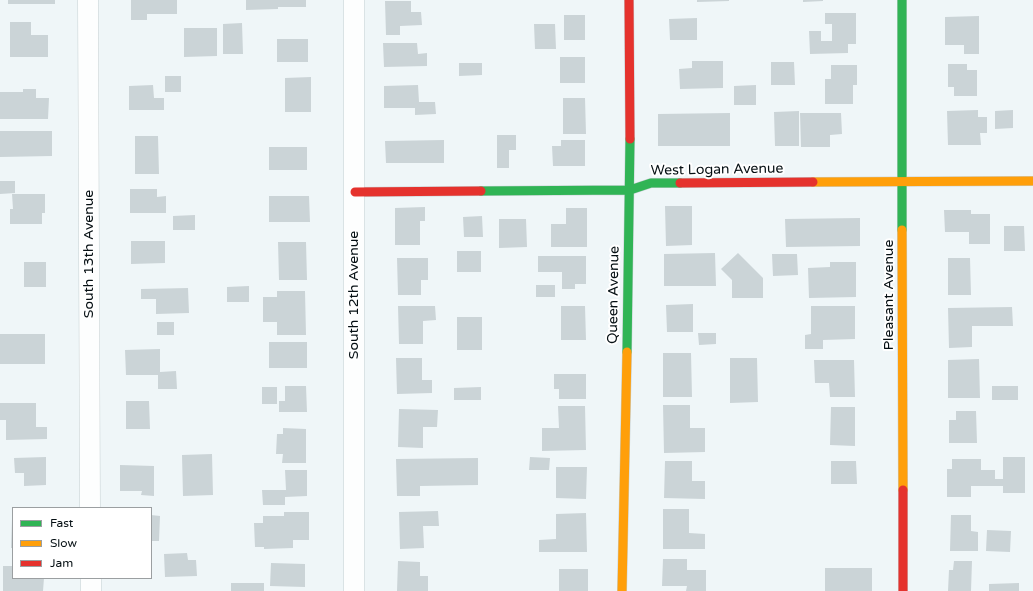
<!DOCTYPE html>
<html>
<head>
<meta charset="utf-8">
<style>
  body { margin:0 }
  #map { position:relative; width:1033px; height:591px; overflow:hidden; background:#eff6f8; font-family:"Varela Round",sans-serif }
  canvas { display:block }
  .legend { position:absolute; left:12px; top:507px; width:140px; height:72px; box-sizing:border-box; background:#fff; border:1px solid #9b9fa1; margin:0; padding:5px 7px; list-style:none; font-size:12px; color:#050f13 }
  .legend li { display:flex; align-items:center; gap:8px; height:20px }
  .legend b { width:20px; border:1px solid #9b9fa1 }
</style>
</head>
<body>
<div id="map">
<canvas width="1033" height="591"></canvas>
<ul class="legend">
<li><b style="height:5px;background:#30b455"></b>Fast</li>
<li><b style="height:5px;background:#ff9f0a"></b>Slow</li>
<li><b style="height:5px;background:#e5322d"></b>Jam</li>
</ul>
</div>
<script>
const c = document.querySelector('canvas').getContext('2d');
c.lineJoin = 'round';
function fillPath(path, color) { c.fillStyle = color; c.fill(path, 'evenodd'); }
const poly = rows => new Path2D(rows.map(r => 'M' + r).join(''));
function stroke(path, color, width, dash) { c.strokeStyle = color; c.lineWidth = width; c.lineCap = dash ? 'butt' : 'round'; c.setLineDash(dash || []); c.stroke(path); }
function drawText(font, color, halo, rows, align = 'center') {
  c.font = font + ' "Varela Round",sans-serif'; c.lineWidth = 4; c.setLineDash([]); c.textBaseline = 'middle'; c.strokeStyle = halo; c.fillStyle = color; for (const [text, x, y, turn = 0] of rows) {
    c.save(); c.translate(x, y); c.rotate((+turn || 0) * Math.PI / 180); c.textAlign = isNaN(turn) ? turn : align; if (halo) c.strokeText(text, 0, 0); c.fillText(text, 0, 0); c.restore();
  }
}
const building = poly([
  [8,0,55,0,55,4,8,4],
  [131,0,177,0,177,14,147,14,147,20,131,20],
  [246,0,306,0,306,7,278,7,278,9,246,10],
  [697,0,729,0,729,1,697,2],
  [803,0,823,0,823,1,803,2],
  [385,1,411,1,411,12,421,12,422,25,400,26,400,35,386,35],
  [825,13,856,13,856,44,848,44,848,53,810,54,809,31,821,31,821,41,832,41,832,24,825,24],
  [564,15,585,15,585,40,564,40],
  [979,16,979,54,964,54,964,45,945,45,945,17],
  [697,18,697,40,670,40,669,19],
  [10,22,31,22,31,35,48,35,48,57,10,57],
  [242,23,243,54,223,54,223,24],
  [534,24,555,24,556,49,535,49],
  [184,28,217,28,217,56,184,57],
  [277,39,308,39,308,62,277,62],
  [383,43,417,43,418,54,427,53,427,66,384,67],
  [560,57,585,57,585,83,560,83],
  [692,61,723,61,723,88,680,89,679,69,692,68],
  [771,62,794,62,795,85,771,85],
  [459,63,482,63,482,75,459,76],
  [948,64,967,64,967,70,977,70,977,96,954,96,954,87,948,87],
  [831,65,857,65,857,85,853,85,853,104,825,104,825,79,831,79],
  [165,76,181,76,181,92,165,92],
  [311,77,311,112,285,112,285,78],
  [153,85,154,98,164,98,164,110,129,110,129,86],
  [418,85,419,102,435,102,436,114,415,115,415,108,384,108,384,86],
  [756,85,756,105,734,105,734,86],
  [23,89,36,89,36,98,49,98,48,119,0,119,0,92,23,92],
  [563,98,585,98,586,134,563,134],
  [978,110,978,117,987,117,987,133,980,133,981,145,948,145,947,111],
  [1013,110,1013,128,995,129,995,111],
  [799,111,799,146,775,146,774,112],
  [730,113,730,146,658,146,658,114],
  [800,113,841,113,842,134,830,135,830,147,801,147],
  [0,131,52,131,52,156,0,157],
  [497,135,516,135,516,150,509,150,509,168,497,168],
  [135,136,158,136,159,174,135,174],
  [444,140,444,163,386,163,385,141],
  [561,140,585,140,585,166,553,166,552,146,561,146],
  [269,147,307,147,307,170,269,170],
  [0,181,15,181,15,193,0,194],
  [130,189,157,189,157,197,166,196,166,213,130,213],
  [12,194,45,194,45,213,42,213,42,224,10,224,10,209,13,209],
  [269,196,309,196,310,222,269,222],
  [665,206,692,206,692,245,666,246],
  [425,207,425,221,420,221,420,245,395,245,395,208],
  [566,208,587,208,587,247,551,247,551,224,566,224],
  [944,210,971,210,971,214,990,214,990,244,969,244,969,232,945,232],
  [195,215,195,230,173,230,173,216],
  [482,216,483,237,464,237,463,217],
  [860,218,860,246,786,247,785,219],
  [499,219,526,219,527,247,499,248],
  [1004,226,1024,226,1025,251,1004,251],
  [131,241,165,241,165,263,131,264],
  [278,242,306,242,307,280,279,280],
  [457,251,481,251,481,272,457,272],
  [715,253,716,286,664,286,664,254],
  [738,253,763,278,763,298,732,298,732,280,721,269],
  [772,254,797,254,798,275,773,276],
  [538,256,586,256,586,284,575,284,575,289,562,289,562,272,538,272],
  [397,258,428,258,428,280,421,280,421,295,398,295],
  [948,258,970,258,971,295,948,295],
  [24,262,46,262,46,287,24,287],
  [830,262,856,262,856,297,809,298,808,268,830,267],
  [536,285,555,285,555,297,536,297],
  [249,286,249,302,227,302,227,287],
  [188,288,189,313,156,314,156,299,141,299,141,289],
  [277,291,305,291,306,335,277,335,277,322,263,322,263,297,277,297],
  [693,304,693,332,667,332,666,305],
  [398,306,435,306,436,320,423,321,423,344,399,344],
  [561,306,585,306,586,340,561,340],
  [811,306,855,306,855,339,823,340,823,349,805,349,805,335,811,334],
  [1012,307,1013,326,972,326,972,347,949,348,948,308],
  [457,317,482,317,482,350,457,350],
  [157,322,174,322,174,335,157,335],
  [698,333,716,333,716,344,699,345],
  [0,334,45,334,45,364,0,364],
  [269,342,307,342,307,368,269,368],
  [160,349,160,372,176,371,177,389,158,389,158,375,126,375,125,350],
  [663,353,691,353,692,397,663,397],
  [396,358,422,358,422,380,432,380,432,393,397,394],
  [730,358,757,358,758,402,730,403],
  [979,359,980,398,948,398,948,360],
  [814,360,854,360,855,397,830,397,829,383,815,383],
  [554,374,586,374,586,399,559,399,559,389,554,389],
  [285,386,306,386,307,412,279,412,279,401,285,401],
  [992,386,1018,386,1018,400,992,400],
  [262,387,277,387,277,404,262,404],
  [481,387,481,400,454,400,454,388],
  [126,401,149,401,150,429,126,429],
  [0,403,36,403,36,427,47,427,47,439,6,440,6,420,0,420],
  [663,405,690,405,690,428,705,428,705,452,664,453],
  [558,406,585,406,586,450,542,451,542,428,559,428],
  [831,407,855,407,855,446,830,445],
  [399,409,438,410,437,427,423,427,423,448,398,447],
  [956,411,976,411,977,443,949,443,949,420,956,420],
  [283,428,306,429,306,463,282,463,283,454,276,454,277,434,283,434],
  [212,454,213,495,183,496,182,455],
  [46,457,46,485,24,486,24,473,15,473,14,458],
  [530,457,550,458,549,470,529,470],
  [1003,457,1025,457,1025,493,1003,493,1003,486,971,486,971,497,947,497,947,469,952,469,952,459,981,459,981,470,995,470,995,479,1003,479],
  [478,458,478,485,420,486,420,496,397,496,396,459],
  [665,461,692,461,692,481,705,481,705,499,664,498],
  [831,461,856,461,857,484,831,484],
  [120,465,154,466,154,496,141,495,142,491,120,491],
  [556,467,587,467,586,499,556,498],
  [285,470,307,470,307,496,285,497,285,505,263,505,262,490,286,490],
  [663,509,689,509,689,533,705,534,705,549,663,549],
  [438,511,439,526,423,526,424,548,400,549,399,512],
  [284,512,309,512,309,540,293,540,293,548,264,549,264,547,255,547,254,523,263,523,263,516,284,516],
  [586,513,587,552,539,552,539,540,556,539,556,514],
  [151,515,160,516,159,541,151,541],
  [951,515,971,515,971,531,978,532,978,551,950,551],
  [12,519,13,519,13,548,11,548],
  [987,530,1011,531,1010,552,986,551],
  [187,553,188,560,196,560,197,576,165,577,164,554],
  [663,559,687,559,687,570,706,570,706,591,686,591,687,586,662,586],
  [398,561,420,562,420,576,428,576,428,591,397,591],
  [954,561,972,561,971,591,948,591,949,570,953,570],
  [271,563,305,564,305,587,270,586],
  [3,566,13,566,13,578,44,578,43,591,3,591],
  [825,568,872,568,872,591,825,591],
  [559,569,588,569,588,591,559,591],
  [231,583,264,583,264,591,231,591],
  [1019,583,1019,591,989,591,989,584]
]);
const street = poly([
  [88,0,90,508],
  [91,578,91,591],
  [354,591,354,0]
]);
const fast = poly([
  [902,0,902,230],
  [481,191,630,190,651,183,680,183],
  [627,352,630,139]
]);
const slow = poly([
  [813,182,1033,181],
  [902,230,903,490],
  [622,591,627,352]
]);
const jam = poly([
  [629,0,630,139],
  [680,183,813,182],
  [355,192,481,191],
  [903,490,903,591]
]);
const streetNames = [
  ["West Logan Avenue",717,170,-1],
  ["South 13th Avenue",89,254,-90],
  ["South 12th Avenue",354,295,-90],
  ["Queen Avenue",614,295,-89],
  ["Pleasant Avenue",889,295,-90]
];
fillPath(building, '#cbd4d7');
stroke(street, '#c6d0d2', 21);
stroke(fast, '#c6d0d2', 10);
stroke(slow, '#c6d0d2', 10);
stroke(jam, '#c6d0d2', 10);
stroke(street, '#fdfefe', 20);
stroke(fast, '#30b455', 9);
stroke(slow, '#ff9f0a', 9);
stroke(jam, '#e5322d', 9);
drawText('14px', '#050f13', '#fff', streetNames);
</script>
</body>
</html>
